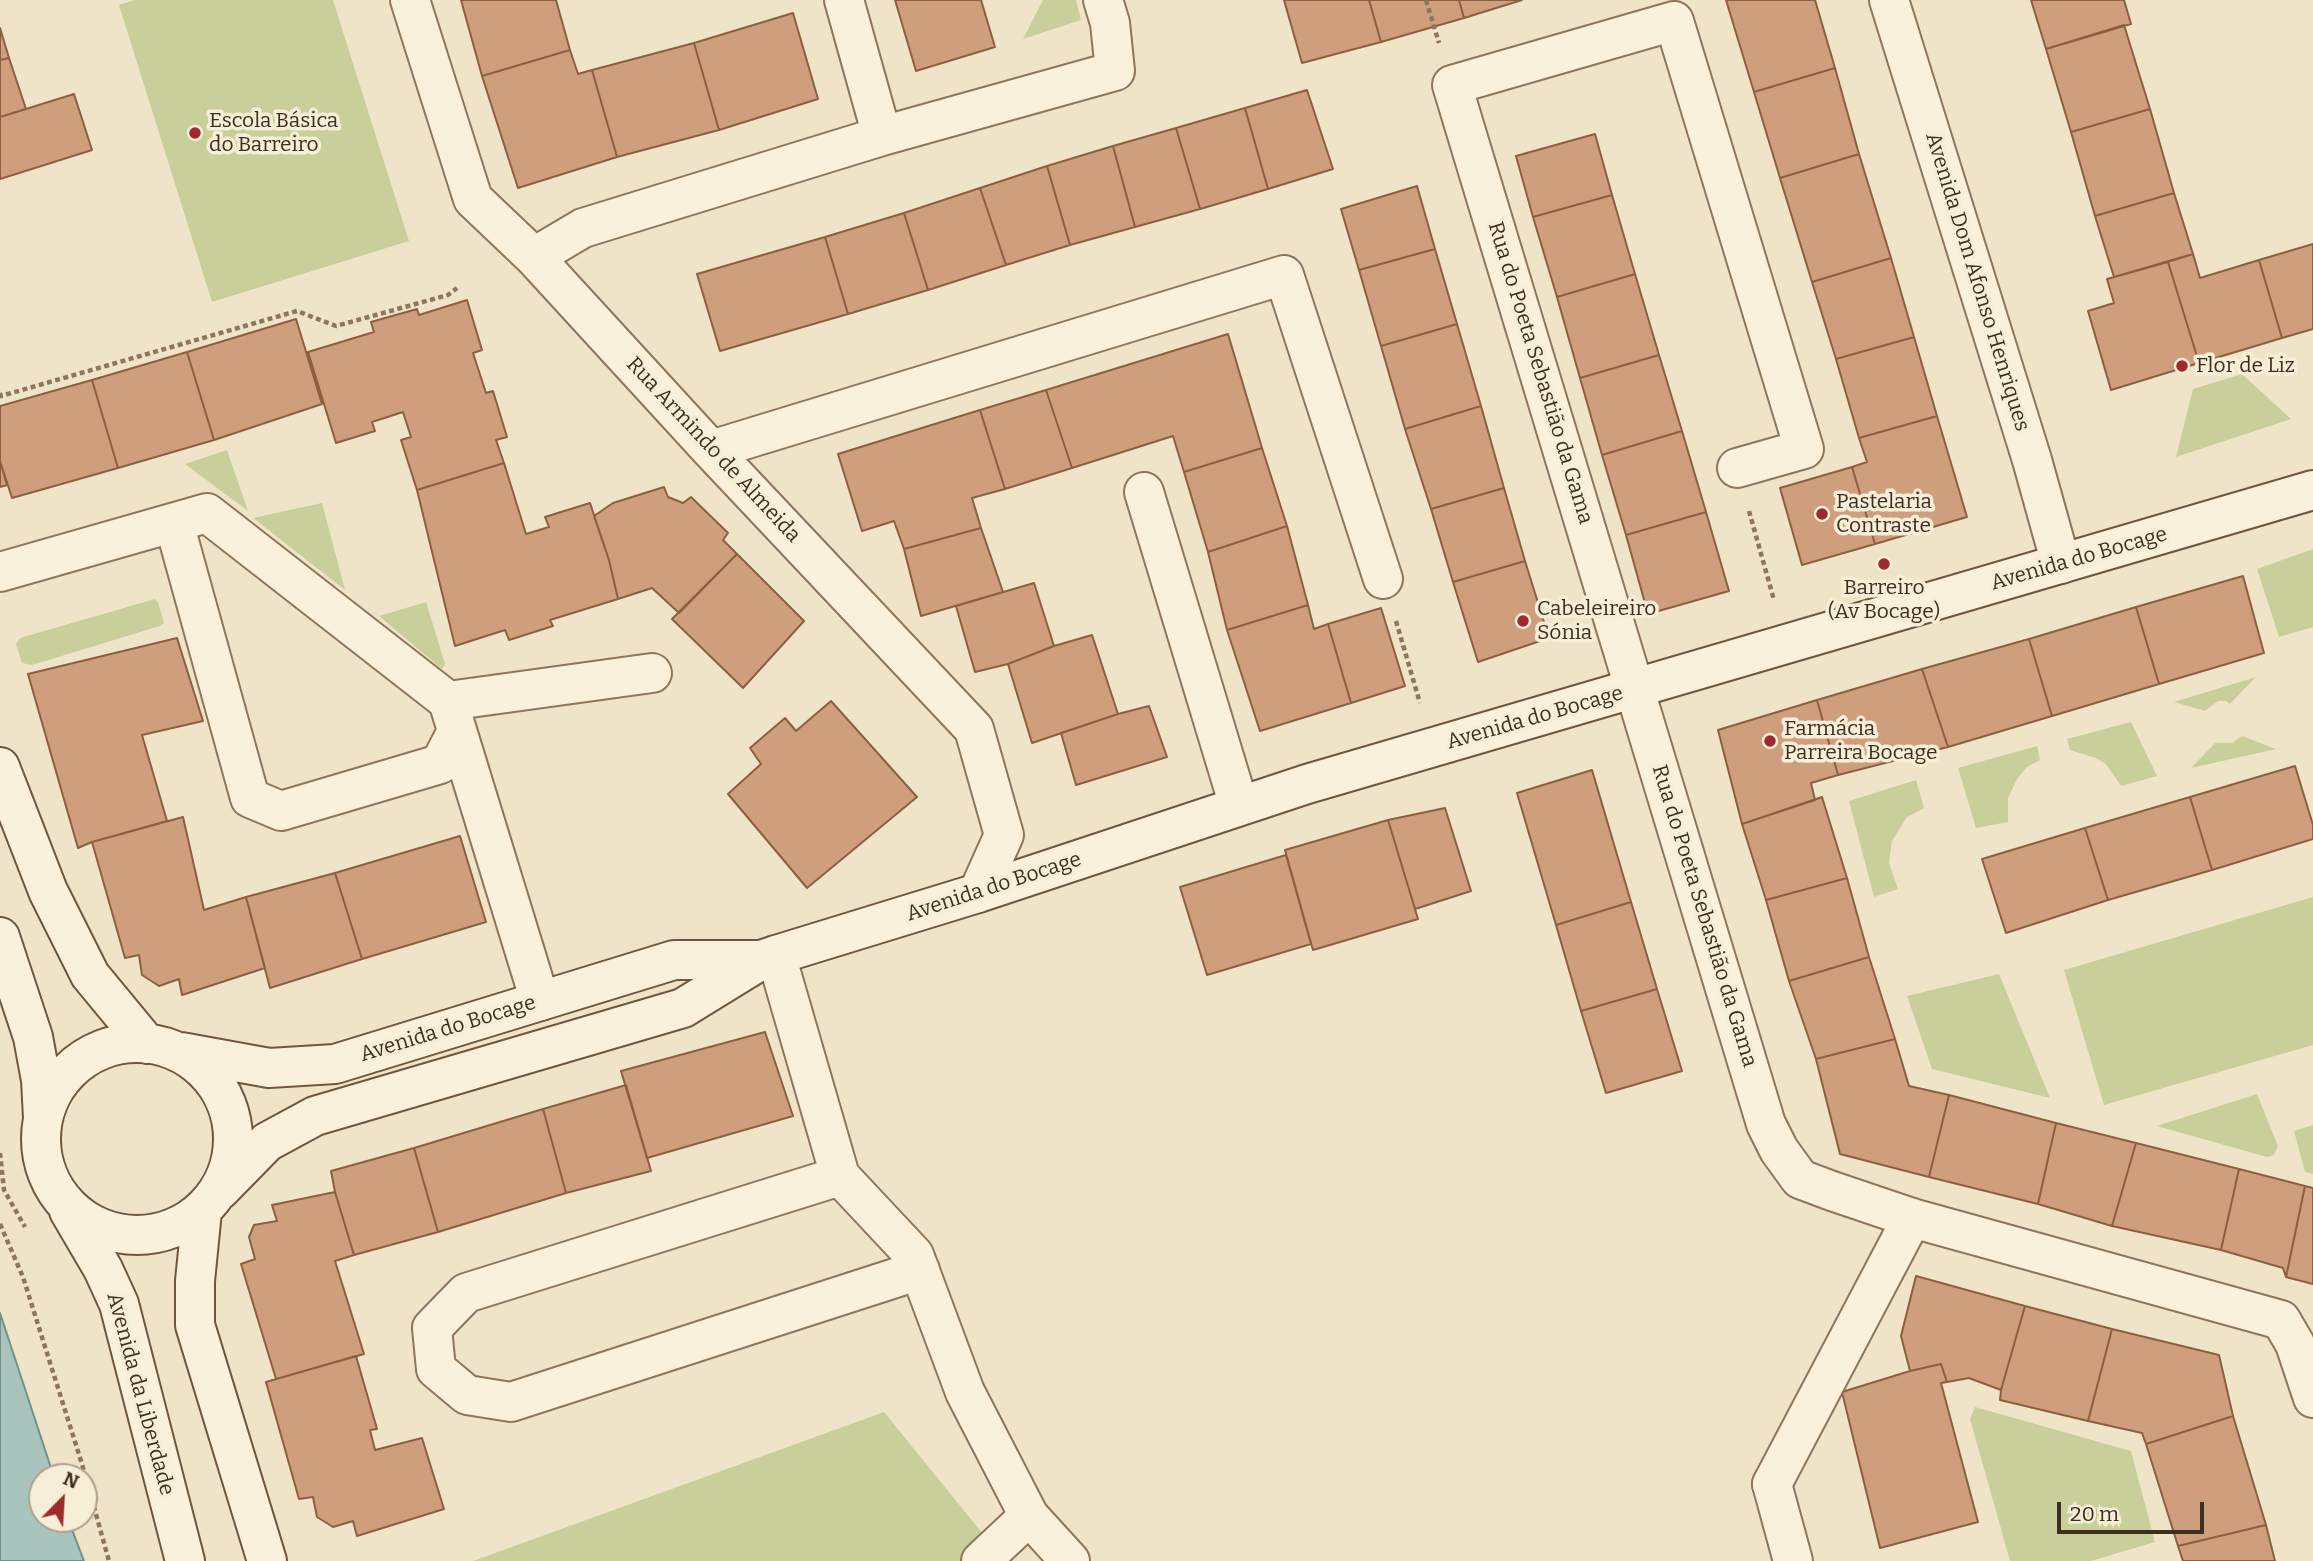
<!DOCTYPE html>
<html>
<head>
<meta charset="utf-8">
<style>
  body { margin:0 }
  #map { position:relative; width:2313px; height:1561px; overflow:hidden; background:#f0e4c8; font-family:Bitter,serif }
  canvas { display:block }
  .north { position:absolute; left:28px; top:1463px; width:70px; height:70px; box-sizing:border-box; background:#f7eed8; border:2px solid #ada18e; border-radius:50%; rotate:24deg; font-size:19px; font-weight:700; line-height:28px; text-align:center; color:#3d2e20 }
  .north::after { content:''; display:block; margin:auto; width:24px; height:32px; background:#9e2a2b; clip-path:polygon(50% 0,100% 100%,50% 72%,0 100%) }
  .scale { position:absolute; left:2057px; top:1502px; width:147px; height:32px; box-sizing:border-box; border:4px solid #3d2e20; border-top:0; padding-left:9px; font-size:21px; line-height:24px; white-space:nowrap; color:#3d2e20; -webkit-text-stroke:5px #f7eed8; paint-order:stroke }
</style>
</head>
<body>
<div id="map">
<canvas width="2313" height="1561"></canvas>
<div class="north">N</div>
<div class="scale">20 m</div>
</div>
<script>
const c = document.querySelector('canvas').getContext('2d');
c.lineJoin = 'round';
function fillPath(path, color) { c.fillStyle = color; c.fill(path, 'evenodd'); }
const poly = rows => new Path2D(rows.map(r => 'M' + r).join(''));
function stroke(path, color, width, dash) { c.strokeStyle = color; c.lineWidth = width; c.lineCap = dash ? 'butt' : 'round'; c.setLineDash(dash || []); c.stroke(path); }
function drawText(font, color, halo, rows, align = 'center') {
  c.font = font + ' Bitter,serif'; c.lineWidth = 7; c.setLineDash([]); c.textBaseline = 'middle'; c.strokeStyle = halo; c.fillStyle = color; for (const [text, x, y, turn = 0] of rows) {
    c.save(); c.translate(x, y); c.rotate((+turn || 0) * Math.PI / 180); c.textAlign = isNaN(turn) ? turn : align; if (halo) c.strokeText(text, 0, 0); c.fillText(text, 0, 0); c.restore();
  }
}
const green = poly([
  [134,0,333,0,409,241,212,302,119,5],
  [1043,0,1076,0,1081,20,1023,39],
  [2242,374,2291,419,2176,457,2193,389],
  [227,450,248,511,185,464],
  [322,503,345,590,253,518],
  [2313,549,2313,627,2279,637,2257,569],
  [155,599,158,602,164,623,160,626,32,665,22,663,16,644,20,638],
  [426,602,445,664,442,669,379,616],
  [2256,677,2230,704,2226,701,2218,701,2205,711,2174,702],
  [2131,722,2157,776,2121,786,2106,764,2096,758,2070,750,2067,739],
  [2242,736,2276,749,2191,768,2215,743,2232,743],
  [2037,746,2040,760,2027,767,2017,779,2008,798,2008,822,1976,828,1958,768],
  [1916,780,1924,808,1907,817,1892,841,1889,863,1898,889,1874,897,1849,801],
  [2313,897,2313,1045,2104,1105,2064,970],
  [1999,974,2050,1098,1932,1069,1907,996],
  [2257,1094,2278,1146,2274,1155,2267,1157,2157,1126],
  [2313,1125,2313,1174,2305,1172,2294,1131],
  [1975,1407,2131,1451,2155,1542,2091,1561,2010,1561,1970,1419],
  [884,1412,1005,1561,473,1561]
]);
const water = poly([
  [0,1313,54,1477,42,1477,42,1519,68,1519,84,1561,0,1561,0,1313]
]);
const building = poly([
  [461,0,556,0,570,50,482,76,461,0],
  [895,0,981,0,995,47,916,71,895,0],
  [1284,0,1369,0,1381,42,1302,63,1284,0],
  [1369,0,1459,0,1464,18,1381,42,1369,0],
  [1459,0,1522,0,1464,18,1459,0],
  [1726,0,1815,0,1835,68,1754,92,1726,0],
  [2031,0,2124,0,2131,24,2046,49,2031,0],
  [793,13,818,99,719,130,694,43,793,13],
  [2124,25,2150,109,2071,132,2046,49,2124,25],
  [0,28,9,58,0,60,0,28],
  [694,43,719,130,617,157,592,70,694,43],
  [570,50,578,74,592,70,617,157,518,188,482,76,570,50],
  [9,58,26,109,0,117,0,60,9,58],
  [1835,68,1859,154,1780,178,1754,92,1835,68],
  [1307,90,1333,169,1268,189,1245,108,1307,90],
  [74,94,92,150,0,179,0,117,74,94],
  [1245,108,1268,189,1200,209,1176,128,1245,108],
  [2150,109,2174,193,2095,216,2071,132,2150,109],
  [1176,128,1200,209,1135,227,1113,146,1176,128],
  [1595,134,1612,195,1533,217,1516,156,1595,134],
  [1113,146,1135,227,1070,245,1047,166,1113,146],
  [1859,154,1891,258,1812,282,1780,178,1859,154],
  [1047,166,1070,245,1006,265,980,188,1047,166],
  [1417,186,1435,249,1359,270,1341,209,1417,186],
  [980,188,1006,265,928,290,904,213,980,188],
  [2174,193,2193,254,2114,277,2095,216,2174,193],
  [1612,195,1635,274,1557,297,1533,217,1612,195],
  [904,213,928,290,848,314,825,237,904,213],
  [825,237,848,314,720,351,697,274,825,237],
  [2313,244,2313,329,2282,338,2259,260,2313,244],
  [1435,249,1457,324,1381,346,1359,270,1435,249],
  [2193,254,2200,278,2259,260,2282,338,2199,363,2168,262,2193,254],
  [1891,258,1914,337,1836,359,1812,282,1891,258],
  [2168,262,2199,363,2111,390,2088,311,2114,303,2107,279,2168,262],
  [1635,274,1659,355,1580,378,1557,297,1635,274],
  [467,300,482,350,473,353,486,393,493,391,507,437,496,440,504,463,417,490,401,440,411,437,403,412,372,422,375,431,336,443,308,352,374,332,371,322,417,309,419,315,467,300],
  [296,319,322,404,214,440,187,352,296,319],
  [1457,324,1481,406,1405,429,1381,346,1457,324],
  [1228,334,1262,448,1184,472,1173,436,1072,468,1046,390,1228,334],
  [1914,337,1937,416,1859,438,1836,359,1914,337],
  [187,352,214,440,118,468,92,380,187,352],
  [1659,355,1682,431,1602,455,1580,378,1659,355],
  [92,380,118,468,12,498,0,461,0,406,92,380],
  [1046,390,1072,468,1005,489,980,410,1046,390],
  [1481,406,1504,488,1431,509,1405,429,1481,406],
  [980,410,1005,489,972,498,981,528,904,549,894,521,862,531,838,454,980,410],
  [1937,416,1967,517,1875,544,1852,467,1867,462,1859,438,1937,416],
  [1682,431,1706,512,1626,535,1602,455,1682,431],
  [1262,448,1287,526,1208,552,1184,472,1262,448],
  [0,461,7,485,0,487,0,461],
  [504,463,526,534,549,527,545,517,590,503,609,560,618,599,550,620,553,626,509,640,505,630,455,646,417,490,504,463],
  [1852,467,1875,544,1802,565,1780,488,1852,467],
  [664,487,668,497,683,503,691,497,728,533,723,540,737,554,679,613,652,588,618,599,609,560,594,516,613,503,664,487],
  [1504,488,1525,561,1453,582,1431,509,1504,488],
  [1706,512,1729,591,1648,614,1626,535,1706,512],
  [1287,526,1308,605,1227,630,1208,552,1287,526],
  [981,528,1003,592,921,616,904,549,981,528],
  [737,554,804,621,743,688,672,619,737,554],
  [1525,561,1549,638,1478,662,1453,582,1525,561],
  [2243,576,2264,653,2159,684,2136,607,2243,576],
  [1034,583,1054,646,1008,664,975,672,956,606,1034,583],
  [1308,605,1314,629,1328,624,1351,703,1260,731,1227,630,1308,605],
  [2136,607,2159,684,2052,716,2029,639,2136,607],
  [1381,608,1405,686,1351,703,1328,624,1381,608],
  [1092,635,1118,714,1032,743,1008,664,1054,646,1092,635],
  [177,638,203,721,142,735,167,821,92,842,78,848,28,674,177,638],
  [2029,639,2052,716,1948,747,1922,669,2029,639],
  [1922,669,1948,747,1838,775,1817,700,1922,669],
  [1817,700,1838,775,1811,783,1815,800,1742,824,1718,730,1817,700],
  [831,701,917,797,807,888,728,794,761,764,750,748,785,718,796,731,831,701],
  [1149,706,1167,757,1076,785,1061,733,1118,714,1149,706],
  [2295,766,2313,825,2313,839,2212,870,2190,797,2295,766],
  [1592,770,1631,902,1556,925,1517,793,1592,770],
  [1822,797,1847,878,1766,900,1742,824,1822,797],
  [2190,797,2212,870,2108,900,2085,828,2190,797],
  [1445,808,1471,891,1415,909,1388,820,1445,808],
  [183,817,204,910,246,897,265,968,182,995,179,979,159,986,142,975,139,955,125,958,92,842,183,817],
  [1388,820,1418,919,1313,950,1285,850,1388,820],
  [2085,828,2108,900,2006,933,1982,859,2085,828],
  [460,836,486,922,362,959,335,873,460,836],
  [1286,855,1311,944,1207,975,1180,887,1286,855],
  [335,873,362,959,270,988,246,897,335,873],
  [1847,878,1869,957,1789,981,1766,900,1847,878],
  [1631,902,1657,989,1581,1011,1556,925,1631,902],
  [1869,957,1895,1039,1816,1059,1789,981,1869,957],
  [1657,989,1682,1071,1606,1093,1581,1011,1657,989],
  [765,1032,793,1116,647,1158,621,1071,765,1032],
  [1895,1039,1909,1086,1949,1095,1929,1177,1840,1154,1816,1059,1895,1039],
  [626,1085,651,1171,566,1193,543,1109,626,1085],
  [1949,1095,2056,1123,2038,1204,1929,1177,1949,1095],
  [543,1109,566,1193,438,1232,414,1148,543,1109],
  [2056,1123,2136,1143,2112,1226,2038,1204,2056,1123],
  [2136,1143,2239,1169,2221,1250,2112,1226,2136,1143],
  [414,1148,438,1232,354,1255,335,1192,331,1171,414,1148],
  [2239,1169,2305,1186,2286,1277,2283,1268,2221,1250,2239,1169],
  [2305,1186,2313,1188,2313,1284,2286,1277,2305,1186],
  [335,1192,354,1255,335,1261,364,1354,276,1379,241,1264,255,1259,249,1237,254,1225,277,1221,272,1205,335,1192],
  [1916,1276,2025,1306,2001,1390,1969,1378,1947,1382,1941,1364,1910,1371,1901,1336,1916,1276],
  [2025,1306,2112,1329,2088,1421,2000,1400,2001,1390,2025,1306],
  [2112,1329,2219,1355,2233,1416,2146,1444,2142,1433,2088,1421,2112,1329],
  [356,1356,377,1429,370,1430,375,1450,422,1438,444,1509,357,1536,353,1521,333,1527,317,1517,313,1497,299,1499,266,1382,356,1356],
  [1941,1364,1947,1382,1941,1383,1978,1522,1880,1548,1842,1392,1910,1371,1941,1364],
  [2233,1416,2266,1525,2178,1546,2146,1444,2233,1416],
  [2266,1525,2275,1561,2183,1561,2178,1546,2266,1525]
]);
const path = poly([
  [1426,0,1439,43],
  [0,393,1,396,297,311,336,326,448,295,457,288],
  [1749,511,1774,600],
  [1396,621,1420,703],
  [0,1153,4,1190,25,1227],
  [0,1224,23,1277,82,1464,109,1561]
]);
const pedestrian = poly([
  [1772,1484,1912,1218]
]);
const minor = poly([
  [410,0,473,199,534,257,711,450,974,729,1004,835,978,893],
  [844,0,882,136,1115,71,1110,23,1103,0],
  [1889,0,2032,460,2061,564],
  [534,257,583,228,882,136],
  [711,450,1284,275,1383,579],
  [1737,468,1804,449,1674,21,1452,85,1766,1124,1779,1150,1800,1179,1832,1191,1912,1218,2281,1320,2295,1344,2313,1398],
  [1144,492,1239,806],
  [174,523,250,798,281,811,440,764,457,731],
  [0,572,207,513,448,701,540,1001],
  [448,701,652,673],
  [776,955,840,1176,914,1255,965,1392,1029,1516,1070,1561],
  [840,1176,466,1293,432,1328,436,1369,467,1395,511,1402,920,1270],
  [1772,1484,1793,1561],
  [981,1561,1029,1516]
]);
const secondary = poly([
  [0,767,48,891,90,975,147,1044],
  [0,937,33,1037,41,1080,43,1118],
  '41 1139a96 96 0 1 1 192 0a96 96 0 1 1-192 0Z',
  [181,1052,269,1068,335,1064,674,960,761,960],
  [220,1190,267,1142,315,1116,683,1008,761,960,776,955,978,893,1307,784,2313,490],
  [69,1211,103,1269,119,1304,185,1561],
  [202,1211,195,1281,195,1325,267,1561]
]);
const markers = [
  [195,133,7,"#9e2a2b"],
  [2182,366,7,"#9e2a2b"],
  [1822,514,7,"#9e2a2b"],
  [1884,564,7,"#9e2a2b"],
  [1523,621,7,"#9e2a2b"],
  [1770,741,7,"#9e2a2b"]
];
const poiNames = [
  ["Escola Básica",209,121],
  ["do Barreiro",209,145],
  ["Flor de Liz",2196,366],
  ["Pastelaria",1836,502],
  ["Contraste",1836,526],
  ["Barreiro",1884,588,"center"],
  ["(Av Bocage)",1884,612,"center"],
  ["Cabeleireiro",1537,609],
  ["Sónia",1537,633],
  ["Farmácia",1784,729],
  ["Parreira Bocage",1784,753]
];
const streetNames = [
  ["Avenida Dom Afonso Henriques",1977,282,73],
  ["Rua do Poeta Sebastião da Gama",1540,373,73],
  ["Rua Armindo de Almeida",713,450,47],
  ["Avenida do Bocage",2079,559,-16],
  ["Avenida do Bocage",1535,718,-16],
  ["Avenida do Bocage",994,887,-18],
  ["Rua do Poeta Sebastião da Gama",1704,916,73],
  ["Avenida do Bocage",448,1029,-17],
  ["Avenida da Liberdade",140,1394,75]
];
fillPath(green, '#c9cf9b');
fillPath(water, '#a9c4bc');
stroke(water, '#6f938a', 2);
fillPath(building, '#cf9f7d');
stroke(building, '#8d5f41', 2);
stroke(pedestrian, '#8d765c', 42);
stroke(minor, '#8d765c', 42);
stroke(secondary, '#6f573f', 42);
stroke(path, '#8d765c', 4.5, [5, 3.5]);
stroke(pedestrian, '#faf1dc', 38);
stroke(minor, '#faf1dc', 38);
stroke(secondary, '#faf1dc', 38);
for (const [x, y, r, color] of markers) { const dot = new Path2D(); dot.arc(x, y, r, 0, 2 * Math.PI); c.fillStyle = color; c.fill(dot); stroke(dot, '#f7eed8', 2.5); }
drawText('21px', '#3d2e20', '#f7eed8', poiNames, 'left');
drawText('21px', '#3d2e20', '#f7eed8', streetNames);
</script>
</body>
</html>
